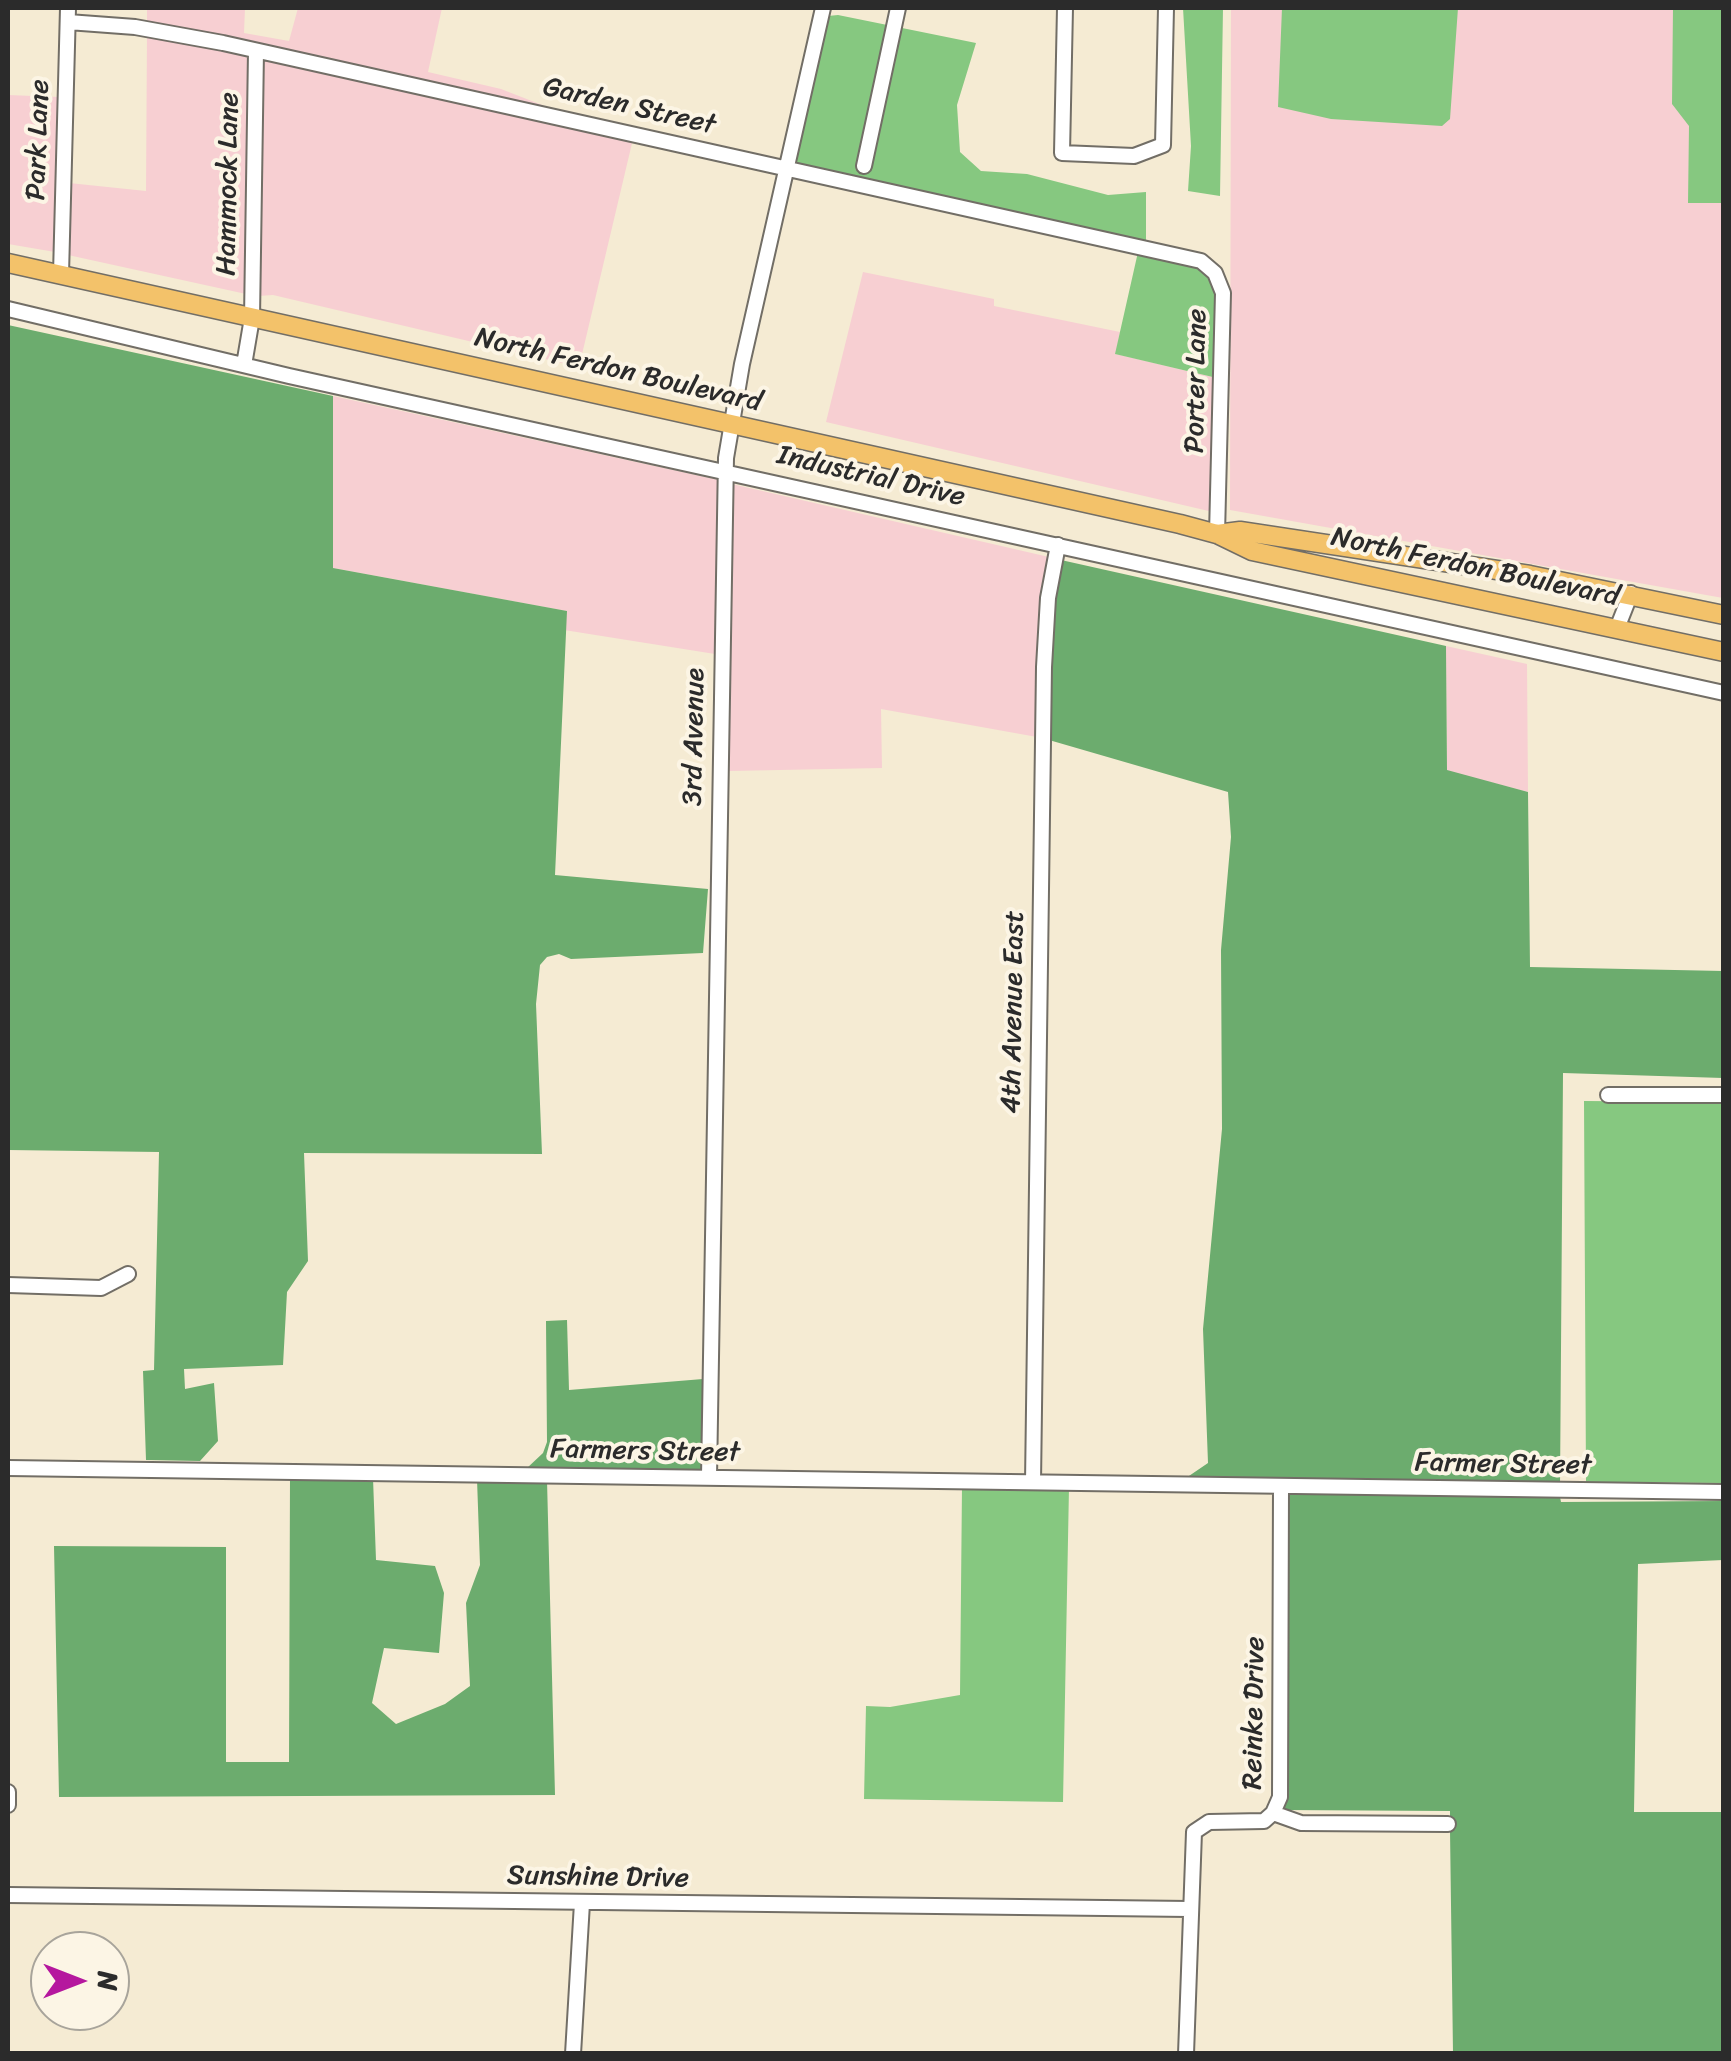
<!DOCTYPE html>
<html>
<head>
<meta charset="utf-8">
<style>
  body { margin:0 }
  #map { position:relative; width:1731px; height:2061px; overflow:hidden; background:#f5ebd3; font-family:Sriracha,sans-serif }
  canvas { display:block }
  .frame { position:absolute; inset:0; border:10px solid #2b2b2b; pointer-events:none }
  .north { position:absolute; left:30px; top:1931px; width:100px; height:100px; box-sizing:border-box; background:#fcf5e5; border:2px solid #a8a49b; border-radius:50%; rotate:90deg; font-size:28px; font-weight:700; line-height:40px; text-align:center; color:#2b2b2b }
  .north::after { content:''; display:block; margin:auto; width:35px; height:45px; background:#b5179e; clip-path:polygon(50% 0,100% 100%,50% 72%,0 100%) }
</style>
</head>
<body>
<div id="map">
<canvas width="1731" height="2061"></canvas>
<div class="frame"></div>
<div class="north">N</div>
</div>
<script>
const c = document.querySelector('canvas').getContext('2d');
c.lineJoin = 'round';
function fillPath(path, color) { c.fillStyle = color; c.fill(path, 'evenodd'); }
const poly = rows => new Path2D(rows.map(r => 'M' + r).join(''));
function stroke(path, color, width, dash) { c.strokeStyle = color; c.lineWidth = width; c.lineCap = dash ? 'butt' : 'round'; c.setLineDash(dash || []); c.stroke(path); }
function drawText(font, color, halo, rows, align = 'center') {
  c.font = font + ' Sriracha,sans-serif'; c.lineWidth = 8; c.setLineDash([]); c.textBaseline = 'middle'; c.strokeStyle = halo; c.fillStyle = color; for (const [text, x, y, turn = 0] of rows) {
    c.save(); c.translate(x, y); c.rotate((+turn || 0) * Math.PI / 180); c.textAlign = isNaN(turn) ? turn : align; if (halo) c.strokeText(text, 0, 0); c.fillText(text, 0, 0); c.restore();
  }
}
const built = poly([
  [147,8,245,8,244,33,289,41,298,8,442,8,428,72,501,89,560,112,147,23],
  [1231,8,1723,8,1723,598,1230,510],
  [147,34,250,55,246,294,68,255,69,183,146,191],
  [262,58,633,139,579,367,273,295,258,296],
  [8,95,59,97,55,252,8,244],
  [863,272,994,299,994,306,1120,332,1116,354,1217,378,1213,512,826,422],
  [333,396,719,480,715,654,564,630,566,611,333,568],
  [732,484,1049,557,1040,602,1037,737,881,709,882,768,729,771],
  [1446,646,1527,664,1528,792,1447,771]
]);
const green = poly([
  [1183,8,1223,8,1220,196,1188,191,1191,146],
  [1282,8,1458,8,1450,119,1442,126,1331,119,1278,107],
  [1673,8,1723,8,1723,203,1688,203,1689,126,1672,104],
  [838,15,976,43,957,105,960,152,981,171,1027,174,1108,195,1146,192,1146,243,794,164,828,16],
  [1138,252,1198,266,1209,275,1217,294,1217,378,1115,354],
  [1584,1101,1723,1102,1723,1483,1586,1482],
  [962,1486,1069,1487,1063,1802,864,1799,866,1706,890,1707,960,1695]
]);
const forest = poly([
  [8,325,333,396,333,568,567,611,555,875,708,889,703,953,571,959,559,954,547,957,540,965,536,1004,542,1154,304,1153,308,1261,287,1292,283,1365,184,1369,185,1389,214,1383,218,1441,200,1461,146,1460,143,1371,154,1370,159,1152,8,1150],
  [1061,560,1446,646,1447,770,1528,792,1530,967,1723,971,1723,1078,1563,1073,1560,1486,1186,1478,1208,1463,1203,1329,1222,1129,1221,950,1231,837,1228,792,1049,740,1052,622],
  [567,1320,569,1390,703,1379,703,1472,526,1469,543,1453,547,1442,546,1321],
  [290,1477,373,1478,376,1560,435,1566,444,1593,439,1653,384,1648,372,1703,396,1724,445,1704,470,1686,466,1603,480,1565,477,1479,547,1480,555,1795,59,1797,54,1546,226,1547,226,1762,289,1762],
  [1288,1492,1560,1497,1561,1502,1723,1501,1723,1560,1638,1564,1634,1812,1723,1812,1723,2053,1453,2053,1450,1830,1454,1829,1454,1819,1450,1819,1450,1811,1282,1810]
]);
const minor = poly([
  [1065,8,1062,153,1134,156,1163,145,1166,8],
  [68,22,135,27,223,43,1201,261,1215,273,1223,293,1217,534],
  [864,166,898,8],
  [61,274,68,8],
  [8,309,289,376,1724,693],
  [244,365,252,318,256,51],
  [1618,626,1631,593],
  [1608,1095,1724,1095],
  [8,1285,101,1288,128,1274],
  [8,1468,1724,1492],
  [709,1477,726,458,742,364,823,8],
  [1033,1482,1044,667,1048,598,1058,545],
  [8,1792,8,1805],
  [1273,1813,1301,1823,1448,1824],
  [8,1895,1189,1909],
  [573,2054,582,1903],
  [1186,2054,1194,1832,1209,1822,1264,1821,1273,1813,1280,1797,1281,1487]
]);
const major = poly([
  [8,263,1180,524,1217,534,1252,551,1724,652],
  [1217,534,1240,531,1530,575,1724,615]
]);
const streetNames = [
  ["Garden Street",629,107,13],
  ["Park Lane",39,140,-88],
  ["Hammock Lane",229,184,-89],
  ["North Ferdon Boulevard",618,371,13],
  ["Porter Lane",1197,381,-89],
  ["Industrial Drive",871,477,13],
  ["North Ferdon Boulevard",1475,568,12],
  ["3rd Avenue",695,737,-89],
  ["4th Avenue East",1014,1012,-89],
  ["Farmers Street",645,1452,1],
  ["Farmer Street",1503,1465,1],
  ["Reinke Drive",1255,1713,-89],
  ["Sunshine Drive",598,1878,1]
];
fillPath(built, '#f7cfd2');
fillPath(green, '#86c880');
fillPath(forest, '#6cac6e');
stroke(minor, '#726e66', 18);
stroke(major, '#726e66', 21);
stroke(minor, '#fff', 14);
stroke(major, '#f3c26a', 18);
drawText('28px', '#2b2b2b', '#fcf5e5', streetNames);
</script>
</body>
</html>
